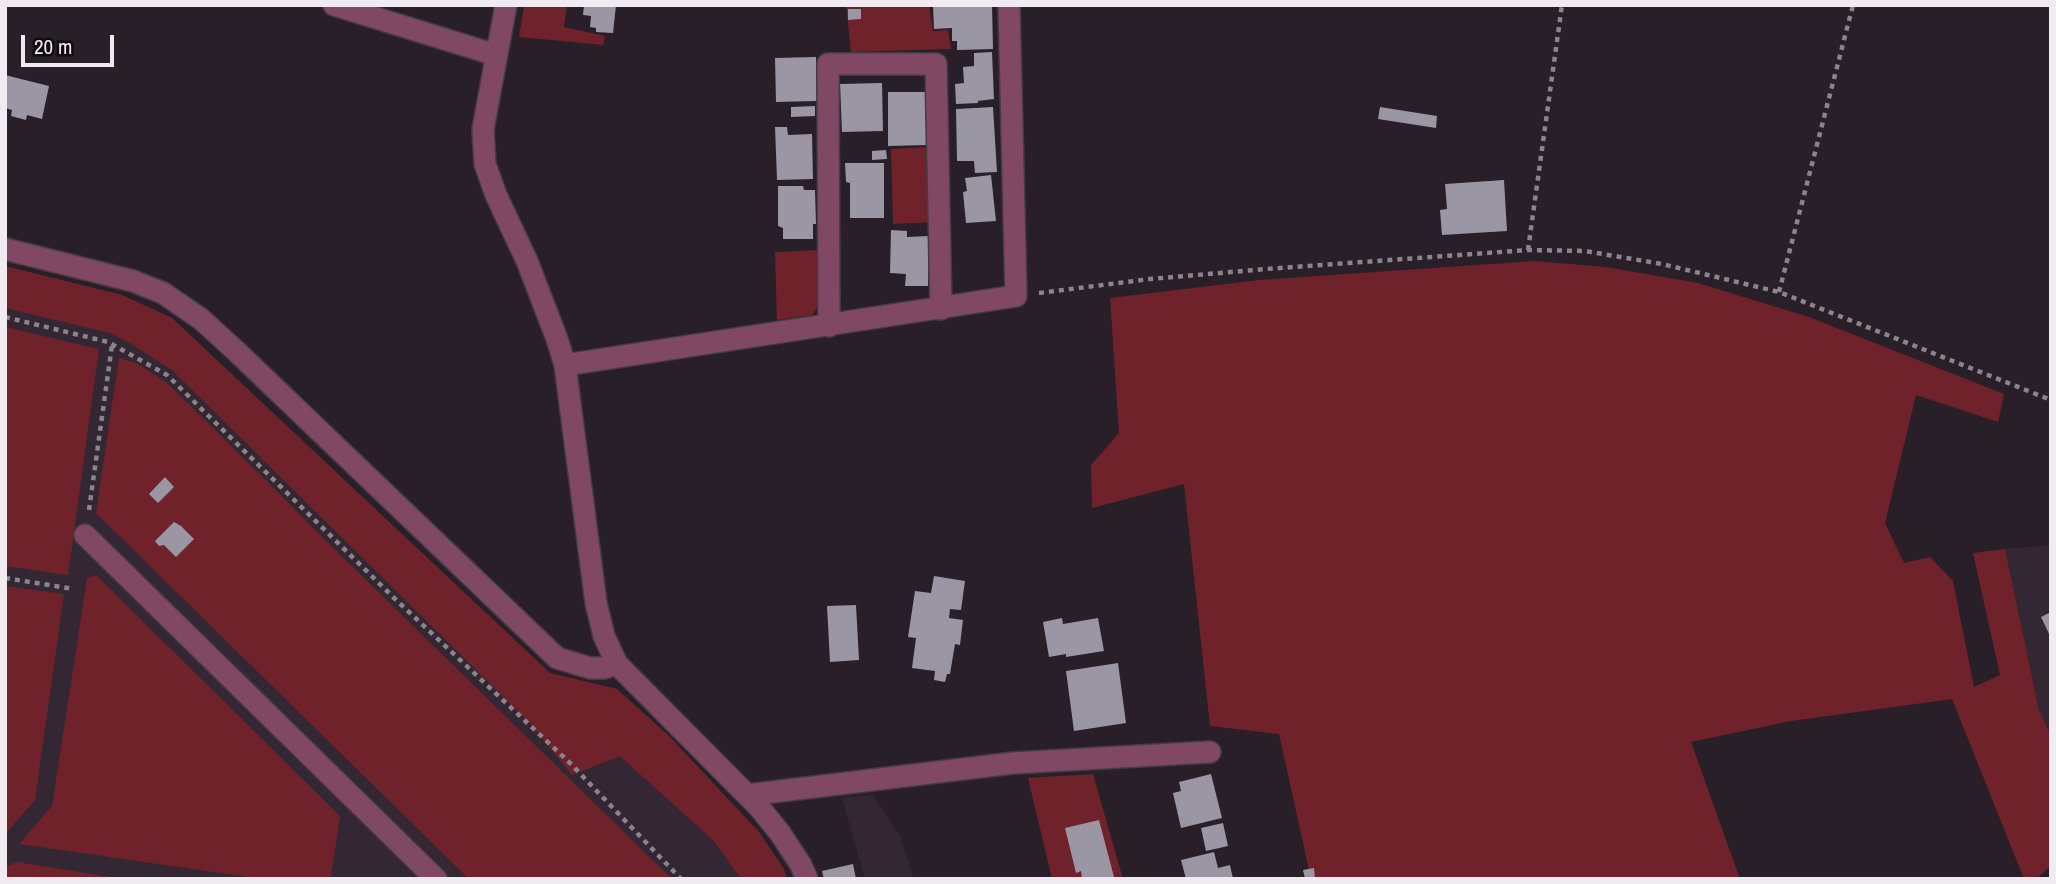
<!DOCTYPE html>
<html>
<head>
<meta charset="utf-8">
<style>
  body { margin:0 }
  #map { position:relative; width:2056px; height:884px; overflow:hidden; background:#281f28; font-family:"Archivo Narrow",sans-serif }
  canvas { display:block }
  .frame { position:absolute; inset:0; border:7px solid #f0ebf0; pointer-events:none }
  .scale { position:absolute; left:21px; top:35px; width:93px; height:32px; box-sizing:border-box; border:4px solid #f0ebf0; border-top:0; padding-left:9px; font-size:21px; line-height:24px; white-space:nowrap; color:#f0ebf0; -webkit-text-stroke:5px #0e0b0e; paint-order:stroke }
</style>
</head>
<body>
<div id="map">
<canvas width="2056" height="884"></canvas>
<div class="frame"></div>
<div class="scale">20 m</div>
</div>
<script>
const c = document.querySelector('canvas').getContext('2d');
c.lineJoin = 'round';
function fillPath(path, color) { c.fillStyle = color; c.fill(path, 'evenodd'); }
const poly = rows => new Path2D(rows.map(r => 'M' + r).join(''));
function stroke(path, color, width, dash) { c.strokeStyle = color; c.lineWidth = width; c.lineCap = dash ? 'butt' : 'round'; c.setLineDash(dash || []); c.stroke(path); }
const built = poly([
  [5,266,122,295,172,318,550,673,617,689,670,737,759,832,784,869,787,879,5,879],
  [2051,545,2051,736,2039,710,2005,549],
  [873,795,900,836,914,879,865,879,842,798]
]);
const green = poly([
  [524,5,567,5,564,27,605,36,603,45,519,37],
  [846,5,929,5,933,31,948,30,951,49,851,52],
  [930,147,933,222,893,224,891,149],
  [819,250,819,305,812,315,777,320,775,252],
  [1535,261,1606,267,1698,283,1809,317,2004,394,1998,422,1916,395,1885,523,1904,563,1930,557,1953,581,1974,687,2000,675,1973,553,2005,549,2039,710,2051,736,2051,866,2036,879,2024,879,1952,699,1791,721,1691,742,1740,879,1311,879,1279,734,1210,726,1184,484,1092,508,1091,465,1119,433,1110,298,1259,280],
  [5,266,122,295,172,318,550,673,617,689,670,737,759,832,784,869,787,879,741,879,714,841,620,756,572,775,530,723,172,370,128,342,110,333,5,308],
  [5,327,99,349,68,575,5,566],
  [119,358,138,364,167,383,192,407,366,580,672,879,469,879,96,513],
  [96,575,340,816,331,876,328,879,262,879,19,844,52,806,85,592,87,578],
  [5,586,64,594,35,800,5,834],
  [1093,774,1123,879,1052,879,1028,778],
  [17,862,123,879,5,879,5,867]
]);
const building = poly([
  [584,5,616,5,613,33,596,32,596,28,590,27,591,16,583,15],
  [933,5,992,5,993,49,957,50,957,41,952,41,952,28,934,29],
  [848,9,861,9,861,19,848,20],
  [992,52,994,99,978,101,978,103,956,104,955,84,964,83,963,67,974,66,974,53],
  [816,57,817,101,776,102,775,58],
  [5,75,49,86,42,119,27,115,26,120,11,116,12,110,5,108],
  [882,83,883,131,842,132,840,84],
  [888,92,925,92,927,145,888,146],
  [815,106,815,116,791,117,791,107],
  [993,107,997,172,975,173,974,161,957,161,956,109],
  [1380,107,1437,116,1436,128,1378,119],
  [775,127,787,127,788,135,812,134,813,179,777,180],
  [886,150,887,159,872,160,872,151],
  [845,163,884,163,884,218,850,218,850,183,846,182],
  [991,175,996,221,966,223,963,192,967,191,965,178],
  [1504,180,1507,231,1442,235,1440,210,1447,209,1445,184],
  [778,186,803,186,804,190,815,190,816,224,813,224,813,239,783,239,783,228,778,226],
  [891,230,907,231,907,237,929,236,928,286,905,286,906,274,890,273],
  [165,477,174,487,158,503,149,494],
  [174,522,181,526,194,539,176,557,164,545,159,546,155,541],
  [934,576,965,581,961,610,950,609,949,618,963,620,960,645,955,644,950,674,947,674,945,682,934,680,935,671,912,668,916,638,908,637,915,591,931,593],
  [856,605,859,660,830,662,827,606],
  [2051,612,2051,638,2041,617],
  [1062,618,1063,624,1098,618,1104,651,1066,657,1066,654,1049,657,1043,622],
  [1118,663,1126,723,1074,731,1066,671],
  [1211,774,1222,818,1181,828,1173,793,1181,791,1179,782],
  [1099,820,1114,877,1082,879,1081,871,1076,873,1065,828],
  [1223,823,1228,846,1206,851,1201,828],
  [1214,852,1218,868,1230,865,1233,879,1186,879,1181,860],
  [853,864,856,879,824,879,822,871],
  [1314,868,1315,879,1305,879,1303,870]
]);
const path = poly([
  [1528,250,1562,5],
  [1779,292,1853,5],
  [1039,293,1150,279,1266,269,1528,250,1585,251,1662,264,1779,292,2051,400],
  [5,317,108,342,167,375,393,597,569,762,681,879],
  [89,510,112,345],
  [5,578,74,589]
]);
const minor = poly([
  [334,5,496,55],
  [506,5,483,129,485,164,496,195,527,261,557,339,565,365,596,603,604,636,617,664,758,806,780,833,801,865,807,879],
  [5,249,133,281,163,293,201,319,236,351,557,658,590,668,604,668,617,664],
  [829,326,828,64,936,64,941,309],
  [565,365,1016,296,1009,5],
  [85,535,436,879],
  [747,795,1013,763,1210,752]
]);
fillPath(built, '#342734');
fillPath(green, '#70222b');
fillPath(building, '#9a96a3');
stroke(minor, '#443c44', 24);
stroke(path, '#8b848b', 4.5, [5, 5]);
stroke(minor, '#804862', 21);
</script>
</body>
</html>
